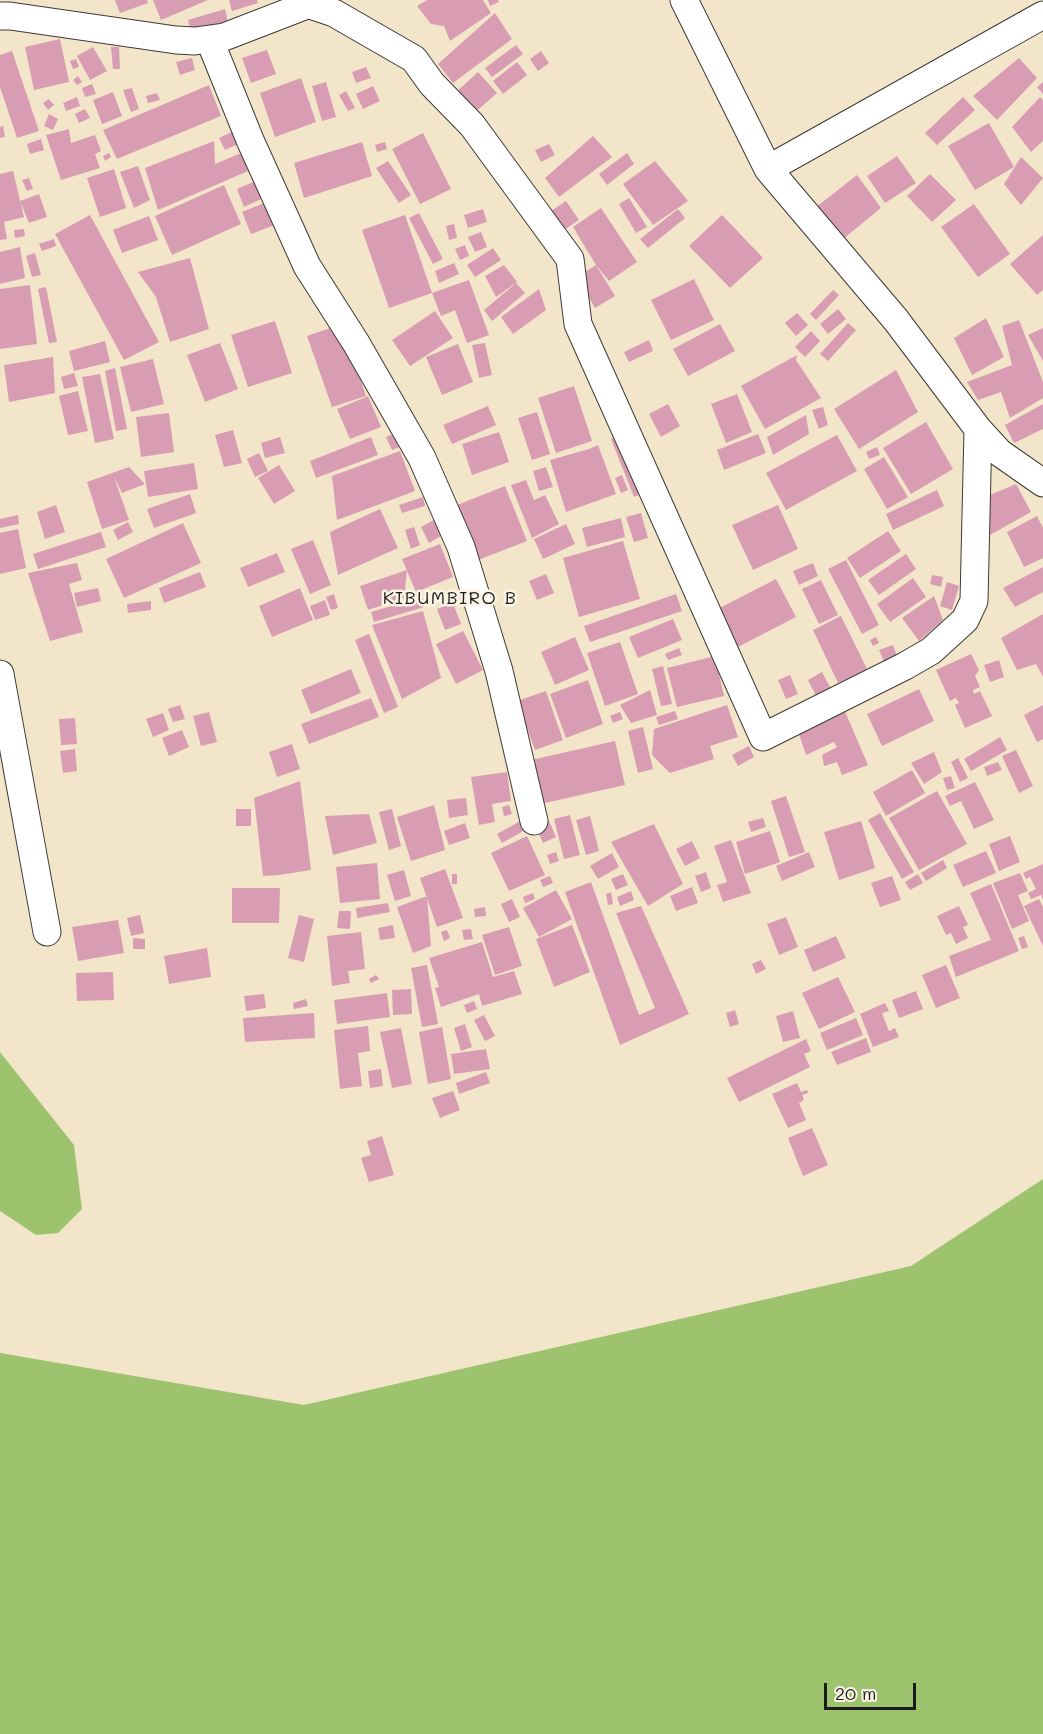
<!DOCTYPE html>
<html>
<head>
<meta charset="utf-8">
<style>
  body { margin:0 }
  #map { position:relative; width:1043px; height:1734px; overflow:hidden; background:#f3e5c9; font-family:Mali,sans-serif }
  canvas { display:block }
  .scale { position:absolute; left:824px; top:1683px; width:92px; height:27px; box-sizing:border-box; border:3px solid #1c1c1c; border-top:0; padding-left:8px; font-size:18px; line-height:21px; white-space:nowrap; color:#1c1c1c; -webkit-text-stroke:4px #fcf5e5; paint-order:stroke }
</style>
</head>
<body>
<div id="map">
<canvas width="1043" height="1734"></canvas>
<div class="scale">20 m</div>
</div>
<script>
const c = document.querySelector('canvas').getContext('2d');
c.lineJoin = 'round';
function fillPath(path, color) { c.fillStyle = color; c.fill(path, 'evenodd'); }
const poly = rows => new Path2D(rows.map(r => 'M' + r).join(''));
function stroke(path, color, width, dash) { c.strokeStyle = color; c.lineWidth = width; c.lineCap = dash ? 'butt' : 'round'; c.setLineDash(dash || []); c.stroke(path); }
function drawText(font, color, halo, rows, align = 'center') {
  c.font = font + ' Mali,sans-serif'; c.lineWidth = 5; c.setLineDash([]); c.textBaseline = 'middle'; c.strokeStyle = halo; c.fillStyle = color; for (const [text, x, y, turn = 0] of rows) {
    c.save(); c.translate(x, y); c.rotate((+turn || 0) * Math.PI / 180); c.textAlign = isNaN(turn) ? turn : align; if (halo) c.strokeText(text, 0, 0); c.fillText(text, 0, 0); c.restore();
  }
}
const green = poly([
  [0,1052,74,1145,82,1209,58,1233,36,1235,0,1211],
  [1043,1179,1043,1734,0,1734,0,1353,304,1405,911,1266]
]);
const building = poly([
  [115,0,147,0,148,3,120,13],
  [153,0,208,0,161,20],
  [229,0,257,0,258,3,232,11],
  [427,0,483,0,491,13,450,41,444,26,431,24,417,6],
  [488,0,498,0,499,2,490,6],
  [225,9,228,23,191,34,188,20],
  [495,13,512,39,453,83,438,64],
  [60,39,69,82,34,90,25,47],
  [516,45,523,54,492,77,485,68],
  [93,47,107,71,90,80,77,56],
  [111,47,119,47,120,69,113,69],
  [267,50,276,74,251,83,242,58],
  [12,51,39,131,17,138,0,87,0,55],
  [541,51,549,63,538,71,530,59],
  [192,58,195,70,180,75,176,62],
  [1019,58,1037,78,997,120,973,96],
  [76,59,79,67,73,69,70,61],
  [517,62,527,75,503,94,493,81],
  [366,67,371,78,356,83,352,72],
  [478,72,497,93,471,116,452,96],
  [78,76,82,82,77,85,73,80],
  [301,78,316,122,275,137,260,93],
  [326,82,336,117,322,121,312,86],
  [1043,82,1043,94,1037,87],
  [92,84,96,94,85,97,82,88],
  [209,85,221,116,117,159,103,130],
  [373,86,380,101,363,109,356,94],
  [132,88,139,109,131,112,123,90],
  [346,91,355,108,348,111,339,95],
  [113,92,122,116,102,124,93,100],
  [157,93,160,100,148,103,146,96],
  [77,97,80,106,66,111,63,103],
  [963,97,975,110,937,145,925,133],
  [1040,97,1043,100,1043,141,1031,152,1012,127],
  [49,99,54,105,48,110,43,103],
  [85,109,90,118,79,123,75,114],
  [49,114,58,119,53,130,44,126],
  [989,123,1014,167,975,190,948,146],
  [3,126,5,137,0,138,0,127],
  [69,129,71,143,95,135,101,151,95,154,100,168,61,180,46,135],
  [232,132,238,144,225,150,219,138],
  [423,133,451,189,420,204,392,149],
  [593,136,612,157,559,197,545,178],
  [41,139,44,150,30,154,27,144],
  [214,141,215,164,241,153,248,171,158,210,145,168],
  [362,142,372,176,304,198,294,163],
  [385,142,387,149,377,152,375,145],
  [549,144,555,155,541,162,535,150],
  [109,153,111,157,105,161,103,156],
  [627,153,634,164,607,185,599,174],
  [897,156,916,183,885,203,867,176],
  [1021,157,1043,178,1021,205,1004,184],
  [388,161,411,195,399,203,376,168],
  [655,161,688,201,653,225,623,184],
  [138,166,150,200,134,208,120,172],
  [114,169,126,208,100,217,87,178],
  [13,171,24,217,4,222,7,239,0,240,0,174],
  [930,174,956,200,932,222,907,196],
  [857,175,881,208,843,239,815,208],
  [29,178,33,189,27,191,22,180],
  [260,179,268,196,244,207,237,189],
  [224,185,241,224,172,255,155,216],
  [39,194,47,217,29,223,20,201],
  [629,198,647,227,636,233,619,204],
  [269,201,277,224,251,234,242,212],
  [566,201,579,220,564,230,551,211],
  [974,204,1010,254,978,277,941,227],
  [601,208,637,262,609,281,596,265,573,227],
  [483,209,487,222,468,228,464,215],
  [678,209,685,218,648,248,640,239],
  [419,213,443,259,433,264,409,218],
  [90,215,159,342,124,360,55,234],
  [405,215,432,293,389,308,362,230],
  [722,215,763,258,730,288,689,246],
  [149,216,158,240,122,253,113,230],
  [454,224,457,238,449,240,446,226],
  [24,229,25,236,15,238,14,230],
  [481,232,487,247,475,252,468,237],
  [1043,235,1043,290,1037,295,1010,264],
  [54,239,56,246,42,251,39,244],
  [465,245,469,256,460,260,455,249],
  [20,247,25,278,0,284,0,252],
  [493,248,501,260,475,277,467,265],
  [35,253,41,275,32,277,26,256],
  [190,258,209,329,170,342,156,297,138,272],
  [454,263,459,274,439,283,435,271],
  [504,265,517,282,496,297,485,276],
  [596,265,615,296,595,308,577,277],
  [694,279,714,320,671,340,651,300],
  [469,280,489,335,467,343,455,310,441,316,432,293],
  [516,283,525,293,492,321,484,310],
  [30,285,37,344,0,349,0,289],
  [46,287,57,342,49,343,38,289],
  [539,289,546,310,513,334,501,317],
  [833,290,839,295,816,320,810,314],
  [838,309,846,319,828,334,820,324],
  [435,311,453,338,410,366,392,340],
  [797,313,808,325,796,336,785,323],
  [986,318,1004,357,972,375,954,338],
  [1019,320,1043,382,1043,398,1010,418,1001,392,978,400,967,382,1012,365,1002,326],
  [275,321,292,373,248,387,231,335],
  [848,323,856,330,828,361,820,354],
  [342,324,366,396,332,407,307,336],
  [720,324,735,351,688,376,673,349],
  [1043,328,1043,361,1028,335],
  [811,331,820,341,805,357,795,347],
  [649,340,653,351,629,362,624,352],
  [105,341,110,362,74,371,69,351],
  [220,343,238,389,205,402,187,355],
  [485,343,492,375,479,378,472,345],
  [458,344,473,382,442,395,426,357],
  [797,355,796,360,821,398,765,429,741,386],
  [53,357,55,393,9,402,4,365],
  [153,359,164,404,131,412,120,367],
  [115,368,127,429,116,431,105,371],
  [896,370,918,412,859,449,834,409],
  [74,373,78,386,64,389,61,377],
  [100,374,114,439,95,443,82,377],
  [574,386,592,441,556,453,538,398],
  [78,391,88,431,68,435,59,396],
  [737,394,752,432,726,443,711,404],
  [368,396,381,427,350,439,337,409],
  [668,404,680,426,661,437,649,414],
  [1043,404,1043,429,1014,443,1005,425],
  [488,406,496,425,452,444,443,425],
  [823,407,828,425,819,429,812,410],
  [537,412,550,454,532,460,518,418],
  [169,413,174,452,141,457,136,417],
  [806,415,809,434,773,455,767,437],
  [926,422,953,469,911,494,883,448],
  [233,430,242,463,224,467,215,435],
  [499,432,509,462,472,475,462,444],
  [396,433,402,446,392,450,386,437],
  [624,434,646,492,634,497,611,439],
  [758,434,766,453,724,470,717,450],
  [837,435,857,471,786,510,766,473],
  [280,437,285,453,265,458,261,443],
  [371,437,378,455,316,478,310,461],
  [598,445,616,494,566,512,550,460,589,449],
  [877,447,880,455,869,459,866,452],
  [400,451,415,491,337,520,332,476],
  [259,453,268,471,255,477,247,459],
  [884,457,908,497,887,509,864,469],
  [194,463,198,489,148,497,144,471],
  [279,465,295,491,274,504,258,478],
  [129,467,145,484,122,493,114,477,129,520,102,529,87,482],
  [546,467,553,487,539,491,533,471],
  [622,475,628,490,621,493,615,478],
  [526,480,534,500,545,495,559,524,532,538,511,485],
  [1016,484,1031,512,990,535,990,495],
  [505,486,527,541,478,560,457,505],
  [937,490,944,506,893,530,886,514],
  [190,494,196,513,154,528,147,509],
  [423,497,425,506,402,513,399,505],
  [56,505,65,532,45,539,37,512],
  [778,505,798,549,753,570,732,525],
  [380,509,398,548,338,575,330,532],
  [641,513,648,538,634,542,626,517],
  [18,515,19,524,0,528,0,519],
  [1037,516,1043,528,1043,558,1024,567,1007,532],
  [621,518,625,537,587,547,582,528],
  [434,520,441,536,429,543,421,527],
  [128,522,133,532,118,540,113,530],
  [183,523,201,563,124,598,106,559],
  [566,524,575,544,543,559,534,539],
  [414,527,420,545,411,549,405,530],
  [18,529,26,568,0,574,0,533],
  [888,531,901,551,860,578,847,558],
  [101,532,106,547,38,569,33,554],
  [313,540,331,585,310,594,291,549],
  [623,541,640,599,579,617,563,558],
  [440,544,453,577,416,592,402,559],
  [277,553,285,572,248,587,240,568],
  [906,554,916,569,879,595,868,580],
  [846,560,879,625,862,634,828,569],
  [77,563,82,580,69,584,83,632,50,641,28,573],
  [813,563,818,576,799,585,793,571],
  [1043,567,1043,592,1015,607,1003,588],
  [407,570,404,598,368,610,360,586],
  [200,572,206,587,164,603,159,588],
  [546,574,554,593,537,600,529,581],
  [932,575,943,577,941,587,930,584],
  [913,578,926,597,890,622,877,604],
  [776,579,796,617,732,650,712,612],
  [821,580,838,615,819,624,802,589],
  [947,582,959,586,952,610,940,606],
  [98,588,101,601,77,607,74,593],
  [300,588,313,620,272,637,259,606],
  [334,594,338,608,331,610,326,597],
  [676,594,682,611,590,642,584,626],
  [934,596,943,620,919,641,902,618],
  [422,597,424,607,374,622,371,612],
  [325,600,330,615,315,620,310,606],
  [151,601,151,610,128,613,127,604],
  [453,603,461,624,445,630,437,609],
  [423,611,441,678,402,699,372,625],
  [1043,614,1043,677,1036,664,1017,670,1001,638],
  [841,616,867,669,838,683,813,630],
  [673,619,682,640,638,658,629,637],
  [463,631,483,670,456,684,436,644],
  [369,634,398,707,384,713,355,640],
  [575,637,589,670,555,685,541,652],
  [876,637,879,643,873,646,870,640],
  [620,642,638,694,605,706,587,653],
  [893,645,898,659,885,664,879,650],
  [679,648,682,655,668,660,665,654],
  [971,654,979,670,975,676,980,687,973,690,974,694,980,691,992,716,965,728,955,705,959,703,956,698,950,701,936,670],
  [715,656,724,696,677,707,667,668],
  [999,660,1004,677,990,682,984,665],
  [663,666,672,704,661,706,652,669],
  [351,669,361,693,311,714,301,690],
  [822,672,831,689,816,696,808,680],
  [790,675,798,694,786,699,778,680],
  [588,680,603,724,566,738,550,694],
  [919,689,934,721,882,746,867,714],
  [650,690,657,715,631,723,620,705],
  [546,691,563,740,535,750,517,701],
  [371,698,379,717,309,744,301,724],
  [180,705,185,719,173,722,168,709],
  [727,705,738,737,710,746,714,759,670,773,652,755,654,729],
  [1043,705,1043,739,1037,742,1024,715],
  [844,709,868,765,842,775,837,762,824,766,822,755,837,747,834,742,806,755,797,728],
  [675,711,678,719,659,725,656,717],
  [209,712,217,742,201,746,193,716],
  [620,712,623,719,613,723,610,716],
  [163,713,169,730,153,737,146,719],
  [75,718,77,744,61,745,59,719],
  [643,727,653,769,638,773,628,731],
  [182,730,189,747,169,756,162,738],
  [1000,737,1007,750,971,771,964,759],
  [615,741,625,785,536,805,527,761],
  [292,744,300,769,277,777,269,752],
  [749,746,754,757,738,766,732,755],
  [75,749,77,771,63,773,60,751],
  [1016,750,1033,786,1019,793,1002,756],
  [934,752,942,772,924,784,911,763],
  [958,758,968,778,960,782,951,762],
  [998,762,1002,770,987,776,984,767],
  [912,770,925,793,886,816,873,792],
  [507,772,511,801,492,804,495,822,479,825,471,777],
  [951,776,955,788,947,790,943,778],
  [300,781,311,870,279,875,263,876,254,798],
  [975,782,994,820,974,829,961,801,950,806,945,796],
  [937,791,967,844,919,870,889,818],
  [786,796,805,852,789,857,771,801],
  [466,798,468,815,449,818,447,800],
  [434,805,445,850,411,861,397,817],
  [509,805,512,814,504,816,502,807],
  [236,809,251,809,251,826,236,826],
  [392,809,401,846,389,850,379,812],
  [880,813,914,872,902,879,868,820],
  [369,814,377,843,333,855,325,816],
  [570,815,580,855,564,859,554,819],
  [590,816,599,851,586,855,576,820],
  [763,818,766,827,751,832,748,822],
  [522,820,527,829,502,843,497,834],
  [549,821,556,837,543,843,536,827],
  [861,821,875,868,839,880,824,832],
  [465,823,470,838,449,845,444,831],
  [654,824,683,884,648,906,611,842],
  [770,831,780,862,745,874,736,842],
  [527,836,545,875,509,891,491,853],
  [1010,836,1020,862,999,871,989,844],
  [731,840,751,893,723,902,717,885,727,882,714,846],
  [692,841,700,858,685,866,676,849],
  [986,851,996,873,963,887,953,865],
  [556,852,559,861,550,864,547,855],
  [809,852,815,867,782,881,776,866],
  [612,853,619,867,598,879,590,866],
  [943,860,947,868,926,881,921,873],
  [377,863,380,899,340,903,336,867],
  [1043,864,1043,899,1041,895,1031,899,1028,893,1036,889,1030,877,1026,879,1023,873],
  [445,869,463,918,437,927,420,878],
  [404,870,411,896,395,901,387,875],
  [706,872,711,888,701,892,695,876],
  [1020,873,1028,891,1018,895,1029,921,1012,929,993,883],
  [452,874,457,874,457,884,452,884],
  [623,874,628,885,616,890,611,879],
  [918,874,923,883,910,890,905,882],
  [550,876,553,883,543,887,540,880],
  [892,876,901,900,880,907,871,883],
  [591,882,639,1015,655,1008,616,913,641,906,689,1014,620,1045,565,892],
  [991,884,1019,951,956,977,949,956,991,940,970,893],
  [692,887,698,903,676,911,670,896],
  [232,888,280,888,279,923,232,923],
  [556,890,572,919,539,937,523,908],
  [631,891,634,900,620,906,617,897],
  [611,892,613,904,608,905,606,894],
  [533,893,535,899,525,903,523,897],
  [427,896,431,946,413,953,397,907],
  [512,899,520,917,509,922,501,904],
  [1039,899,1043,907,1043,946,1024,906],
  [388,903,390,912,357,918,356,908],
  [959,906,968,925,963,927,968,938,956,944,951,933,946,935,937,916],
  [485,907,486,916,475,917,474,909],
  [339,911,351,911,350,929,337,928],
  [140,915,144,933,131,936,127,918],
  [299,915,314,919,304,962,288,958],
  [786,917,798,947,779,955,767,924],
  [118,920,124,953,78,961,72,927],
  [393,925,395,938,380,940,378,928],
  [572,925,590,972,554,987,536,939],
  [509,927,522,966,495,975,482,935],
  [471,929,473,939,464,940,462,930],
  [447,930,450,938,444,941,441,932],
  [361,932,365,969,348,971,350,983,332,986,327,936],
  [836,936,846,958,813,972,804,950],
  [1024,936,1028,947,1022,949,1018,938],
  [133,938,145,939,145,949,133,949],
  [482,942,493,977,514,971,522,994,482,1006,479,994,441,1007,435,988,439,987,429,958],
  [207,948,211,977,169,984,164,956],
  [761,960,766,969,756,974,752,964],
  [427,965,438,1024,422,1027,411,968],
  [946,965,960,998,936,1008,922,975],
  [113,972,114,1000,77,1001,76,973],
  [376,975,379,979,371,983,369,979],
  [838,977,855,1012,819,1029,802,993],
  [411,989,412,1014,393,1015,392,990],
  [916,991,923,1009,899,1018,892,1000],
  [387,993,390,1017,337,1024,334,1000],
  [264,994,266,1008,246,1011,244,996],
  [306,999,308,1006,294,1009,293,1003],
  [474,1001,477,1009,467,1013,464,1005],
  [885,1003,889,1011,882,1013,889,1031,895,1028,899,1037,873,1047,860,1014],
  [735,1010,739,1024,730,1027,726,1013],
  [793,1011,800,1038,783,1042,776,1016],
  [314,1013,315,1038,245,1042,243,1018],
  [484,1015,495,1036,485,1041,474,1020],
  [856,1018,863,1035,827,1050,820,1033],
  [465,1024,472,1047,461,1051,454,1028],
  [368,1026,370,1051,358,1053,362,1086,340,1089,334,1030],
  [442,1027,451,1079,428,1084,419,1032],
  [401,1028,412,1084,392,1088,380,1032],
  [866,1038,871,1052,837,1065,831,1052],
  [806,1039,811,1051,804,1054,810,1067,739,1102,727,1078],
  [486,1049,490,1069,454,1074,451,1054],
  [381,1069,383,1086,370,1088,368,1071],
  [486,1072,490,1083,459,1094,456,1083],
  [797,1083,801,1092,807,1090,808,1093,802,1095,804,1100,799,1103,806,1120,788,1128,772,1094],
  [453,1091,460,1110,440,1118,432,1098],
  [812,1128,828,1165,803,1176,788,1138],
  [382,1136,394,1175,369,1182,361,1158,371,1155,367,1141]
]);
const street = poly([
  [684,0,768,169,896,320,978,429,1000,453,1043,483],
  [310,5,334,13,414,59,432,84,472,125,570,259,578,324,763,737,905,666,931,651,965,620,974,601,978,429],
  [0,16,10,16,176,40,195,41,224,37,320,0],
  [210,41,250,140,307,266,356,343,422,458,461,547,499,671,534,821],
  [768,169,1043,15],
  [0,674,47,932]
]);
const quarterNames = [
  ["KIBUMBIRO B",450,598]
];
fillPath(green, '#9dc36e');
fillPath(building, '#d99db3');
stroke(street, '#3c3a36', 29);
stroke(street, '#fff', 27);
c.letterSpacing = '1.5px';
drawText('18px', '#1c1c1c', '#fcf5e5', quarterNames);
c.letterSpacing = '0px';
</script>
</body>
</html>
